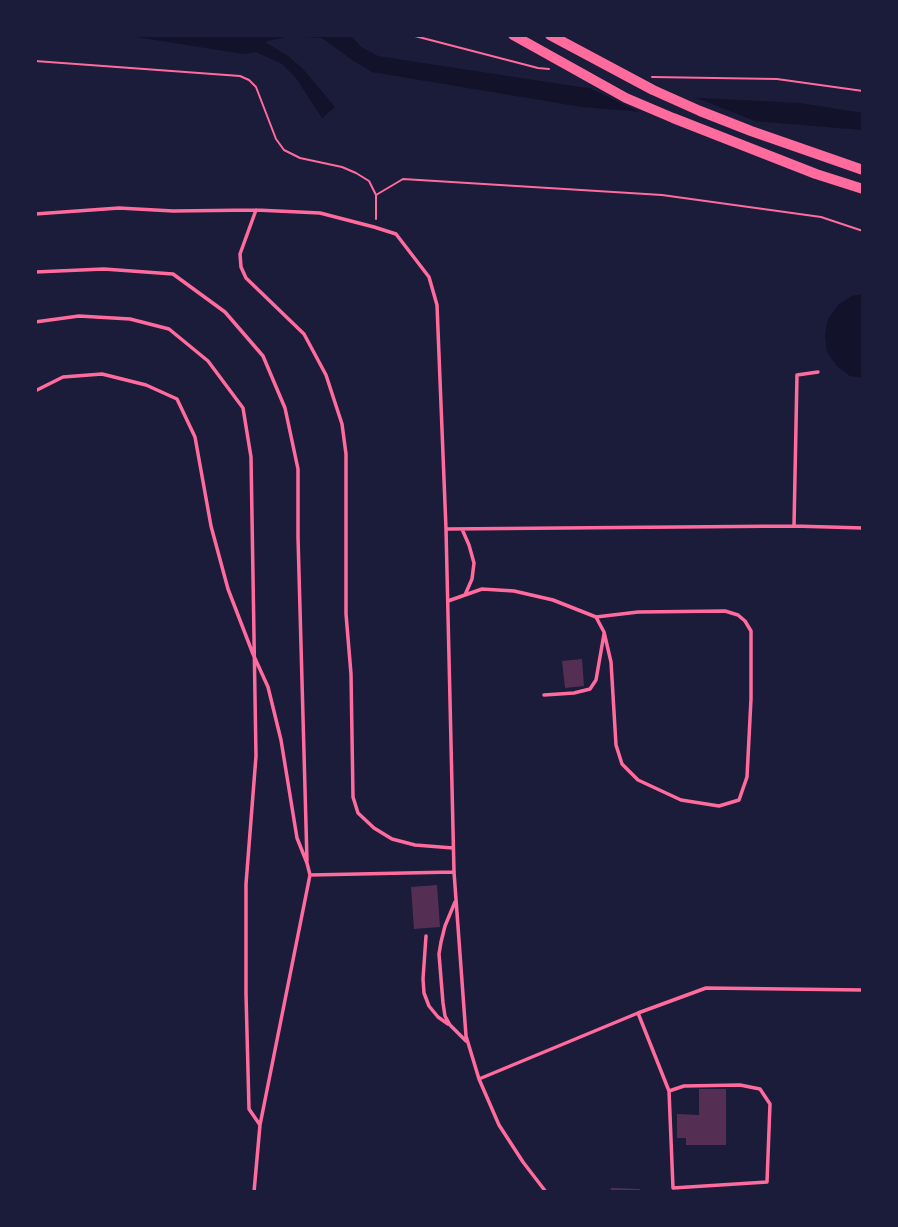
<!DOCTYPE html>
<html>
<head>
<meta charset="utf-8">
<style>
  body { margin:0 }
  #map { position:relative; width:898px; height:1227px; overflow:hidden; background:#1b1b3a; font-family:Signika,sans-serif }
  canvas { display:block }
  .frame { position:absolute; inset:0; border:37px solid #1b1b3a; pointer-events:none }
</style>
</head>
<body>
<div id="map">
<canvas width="898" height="1227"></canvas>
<div class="frame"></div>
</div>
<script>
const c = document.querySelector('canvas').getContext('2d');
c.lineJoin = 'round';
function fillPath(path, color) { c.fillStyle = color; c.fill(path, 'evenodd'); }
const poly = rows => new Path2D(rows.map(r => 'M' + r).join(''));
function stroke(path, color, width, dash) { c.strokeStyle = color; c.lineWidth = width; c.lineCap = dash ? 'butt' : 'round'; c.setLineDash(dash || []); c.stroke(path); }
const water = poly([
  [124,35,350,35,361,47,378,56,436,65,580,87,658,96,800,103,863,113,863,130,582,107,372,72,352,60,322,38,289,36,268,41,266,43,288,56,302,68,335,107,322,118,296,78,282,64,256,52,243,54],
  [863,294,863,378,850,376,837,366,827,352,825,335,828,319,838,305,852,296]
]);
const pier = poly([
  [581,84,658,92,687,94,765,125,646,115]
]);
const building = poly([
  [582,659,584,686,565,688,562,661],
  [437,885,440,927,414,929,411,887],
  [699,1089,726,1089,726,1145,686,1145,686,1138,677,1138,677,1114,699,1115],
  [611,1188,640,1189,640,1192,611,1192]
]);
const path = poly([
  [411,35,538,68,549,69],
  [35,61,240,76,249,80,256,87,276,139,284,150,300,158,342,167,356,173,369,181,376,195,376,219],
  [652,77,777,79,863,91],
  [376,195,403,179,662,195,821,217,863,231]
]);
const service = poly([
  [256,210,240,254,241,267,246,278,304,334,326,375,342,424,346,454,346,614,351,674,353,797,358,813,374,828,392,839,415,845,453,848],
  [35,214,119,208,173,211,256,210,320,213,374,227,396,234,429,277,437,305,446,529,454,872,466,1036,479,1079,499,1125,523,1162,546,1192],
  [35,272,104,269,173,274,225,312,263,356,285,408,298,469,298,537,307,861],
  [35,322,79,316,130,319,169,329,208,361,243,408,251,457,256,756,246,884,246,994,249,1109,260,1125],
  [35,391,63,377,102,374,146,385,177,399,195,437,211,526,228,589,253,654,268,687,281,740,297,838,307,863,310,875,454,872],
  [794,526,797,375,818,372],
  [446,529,794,526,863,528],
  [465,595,482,589,514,591,553,600,596,617,638,612,725,611,738,615,745,621,751,631,751,699,747,777,739,800,719,806,681,800,638,780,622,764,616,745,611,662,604,632,596,617],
  [448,601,465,595,472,579,474,563,469,545,462,529],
  [544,695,574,693,590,689,596,680,604,634],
  [455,902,445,926,441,942,439,954,443,1003,445,1016,450,1025,466,1041],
  [426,936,423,979,424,993,429,1006,438,1017,448,1024],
  [638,1013,669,1091,673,1188,767,1182,770,1104,760,1089,740,1085,684,1086,669,1091],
  [479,1079,638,1013,706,988,863,990],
  [254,1192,260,1125,310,875]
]);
const secondary = poly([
  [513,35,626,98,673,118,816,174,863,189],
  [550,35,653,90,700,111,751,131,863,170]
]);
fillPath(water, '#12122b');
fillPath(pier, '#1b1b3a');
fillPath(building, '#542f53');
stroke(path, '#ff6b9d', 2);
stroke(service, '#ff6b9d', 3.5);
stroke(secondary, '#ff6b9d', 10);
</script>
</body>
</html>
